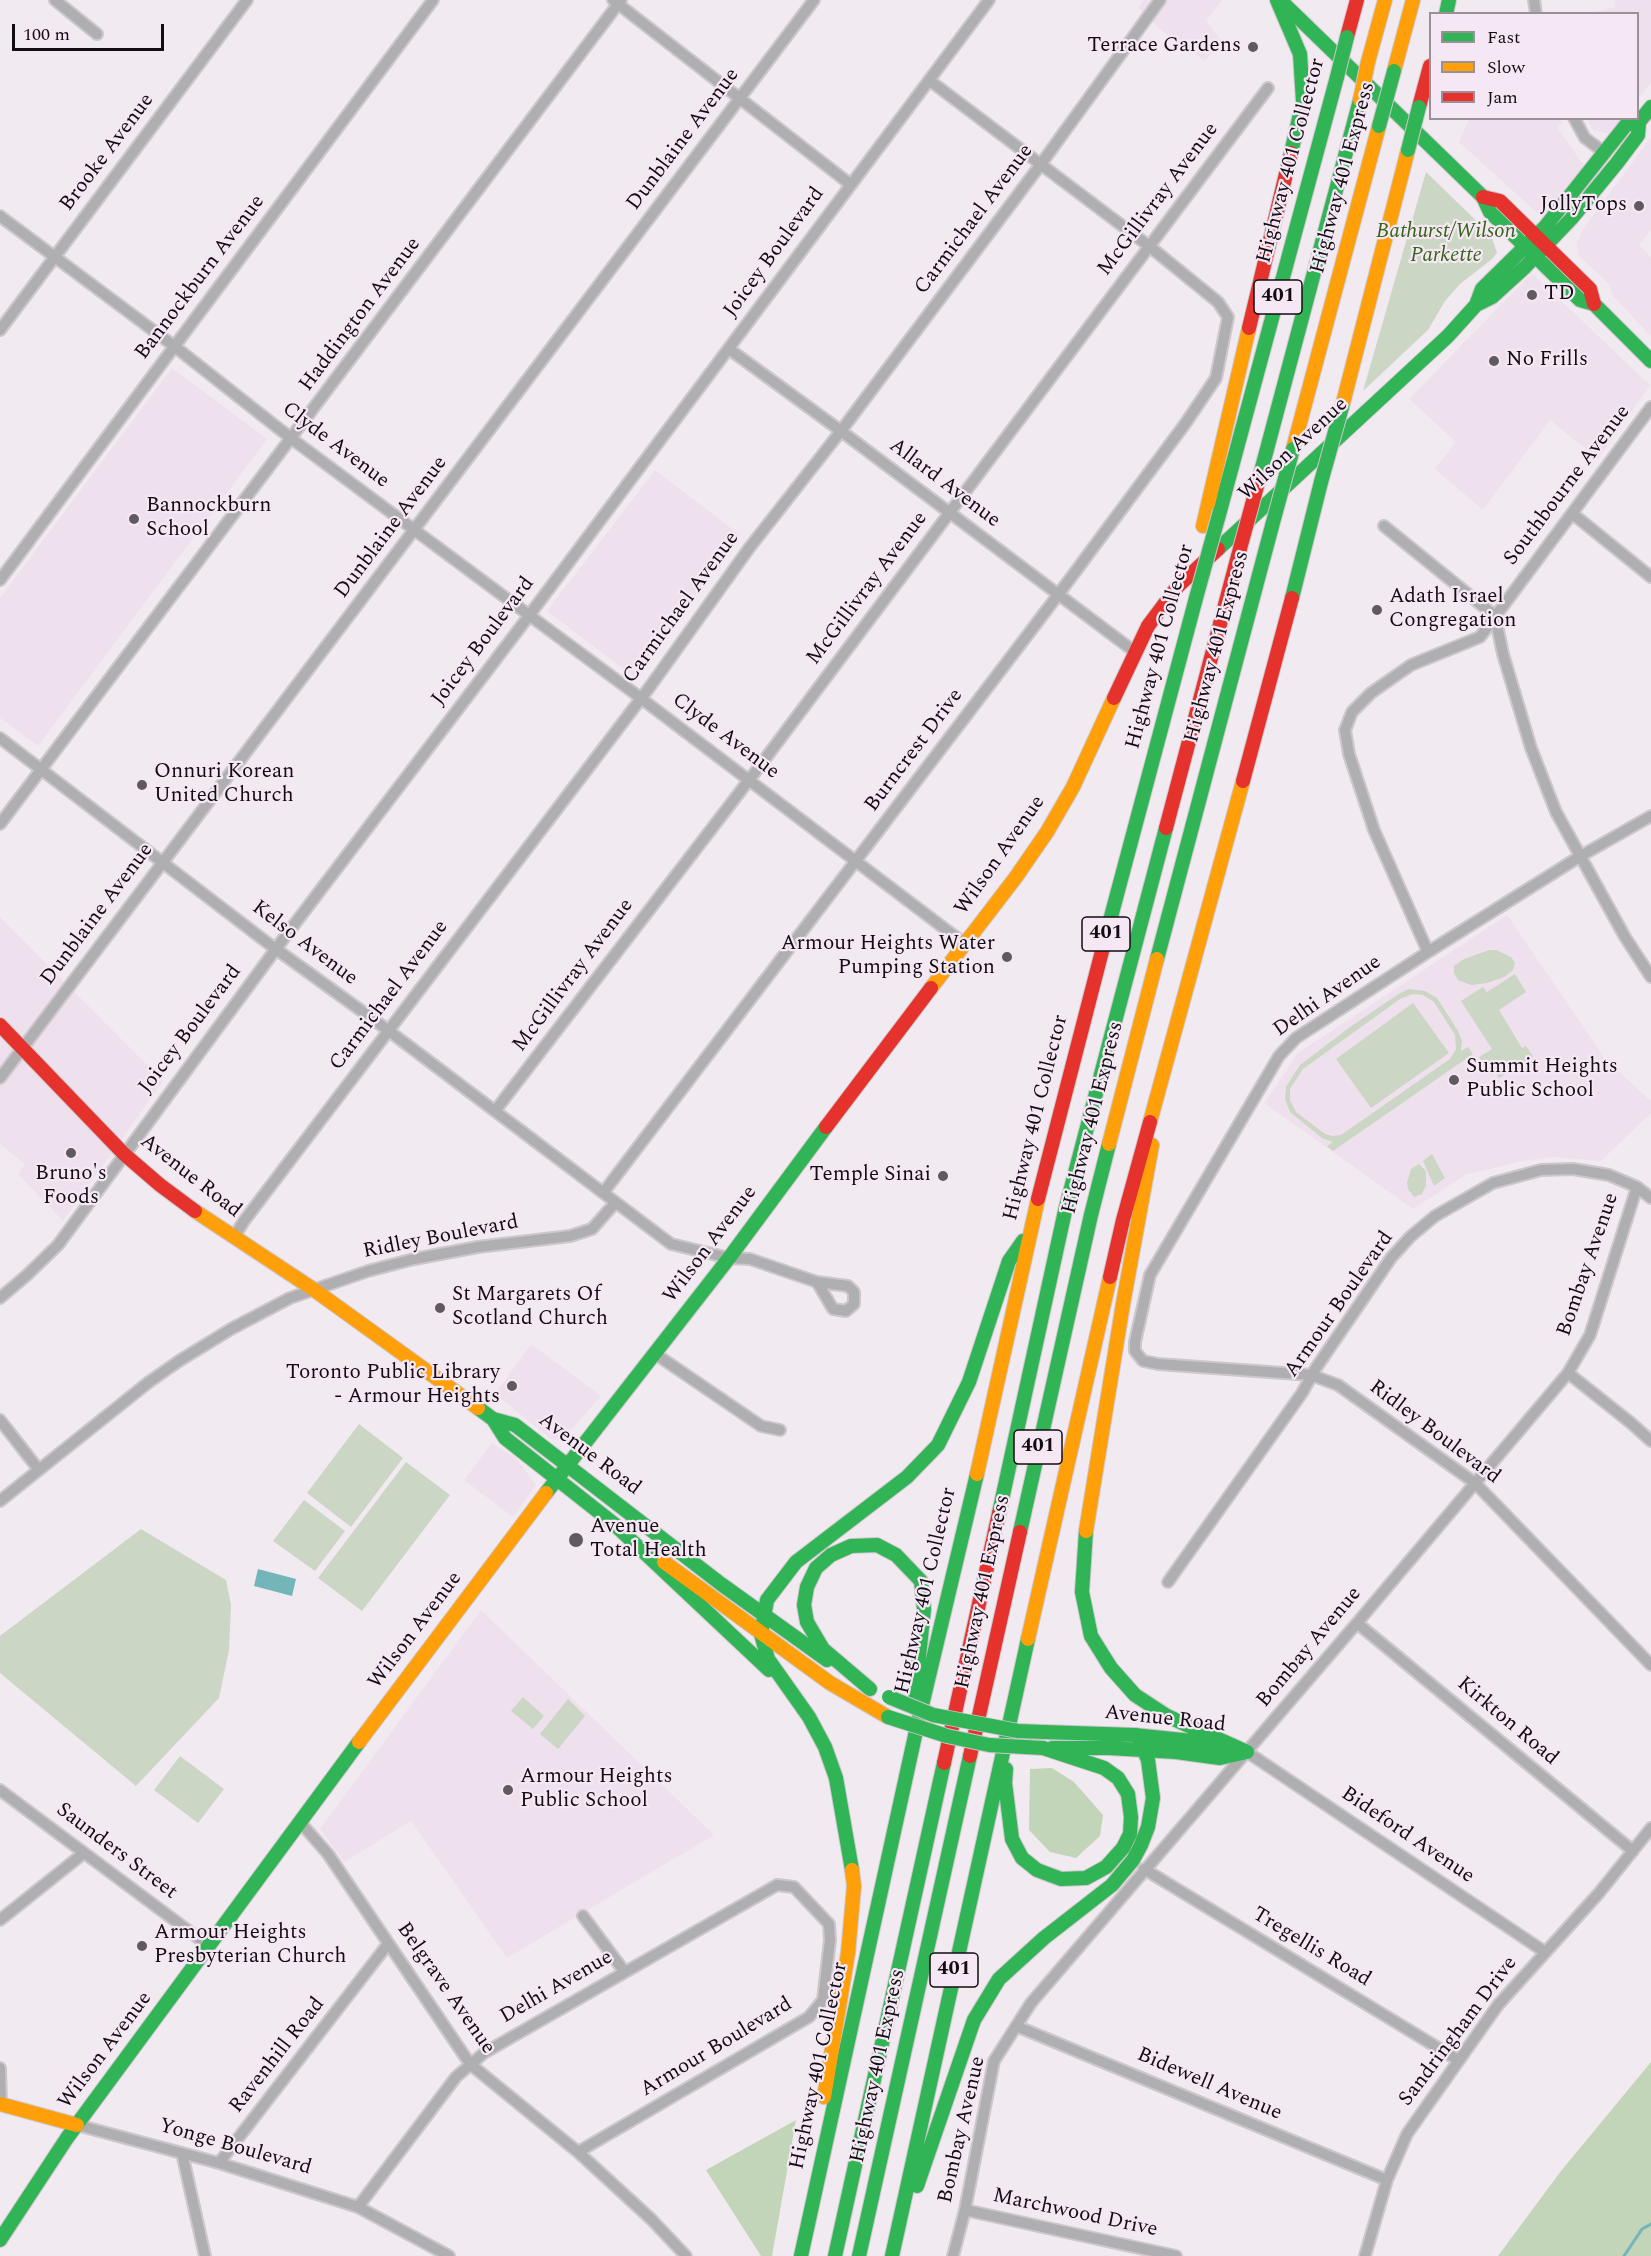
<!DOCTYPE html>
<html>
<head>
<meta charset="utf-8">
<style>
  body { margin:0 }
  #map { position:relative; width:1651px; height:2256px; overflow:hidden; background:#f2eaf1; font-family:Spectral,serif }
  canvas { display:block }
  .legend { position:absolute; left:1429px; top:12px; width:210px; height:108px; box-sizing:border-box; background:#f5e7f4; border:2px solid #9a909a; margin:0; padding:8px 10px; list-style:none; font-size:18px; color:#120d12 }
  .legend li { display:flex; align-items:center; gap:12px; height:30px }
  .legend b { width:30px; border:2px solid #9a909a }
  .scale { position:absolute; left:12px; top:24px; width:152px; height:27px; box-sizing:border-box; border:3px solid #120d12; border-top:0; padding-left:8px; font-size:18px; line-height:21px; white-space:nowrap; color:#120d12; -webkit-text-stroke:4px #f5e7f4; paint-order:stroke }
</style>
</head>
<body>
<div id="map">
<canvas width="1651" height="2256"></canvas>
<ul class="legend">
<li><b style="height:8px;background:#30b455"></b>Fast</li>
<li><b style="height:8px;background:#ff9f0a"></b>Slow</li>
<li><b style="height:8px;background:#e5322d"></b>Jam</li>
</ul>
<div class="scale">100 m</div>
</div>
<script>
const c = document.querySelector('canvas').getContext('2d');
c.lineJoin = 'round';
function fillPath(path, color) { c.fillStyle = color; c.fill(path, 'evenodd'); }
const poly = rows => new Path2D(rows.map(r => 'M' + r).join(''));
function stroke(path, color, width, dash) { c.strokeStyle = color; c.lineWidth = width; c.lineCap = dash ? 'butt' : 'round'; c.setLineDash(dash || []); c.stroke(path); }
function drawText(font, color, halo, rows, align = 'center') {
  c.font = font + ' Spectral,serif'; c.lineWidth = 4.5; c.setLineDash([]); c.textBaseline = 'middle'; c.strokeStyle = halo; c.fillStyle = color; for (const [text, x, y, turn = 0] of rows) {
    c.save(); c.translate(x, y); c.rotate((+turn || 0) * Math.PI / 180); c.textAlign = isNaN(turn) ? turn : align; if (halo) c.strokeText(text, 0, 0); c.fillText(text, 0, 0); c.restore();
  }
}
const built = poly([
  [1144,0,1222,0,1206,21,1221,40,1205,61,1161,30,1138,8],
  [1614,0,1651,0,1651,82,1638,99,1638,14,1590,13,1615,7],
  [1469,119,1561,119,1562,122,1558,128,1586,169,1546,221,1459,142],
  [1587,119,1622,119,1610,134,1593,130],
  [1651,137,1651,230,1639,245,1651,257,1651,336,1613,296,1608,283,1579,256,1577,244,1583,229],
  [1532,273,1650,385,1598,459,1550,420,1483,510,1435,469,1456,442,1409,399],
  [172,368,267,439,38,746,0,718,0,598],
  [655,470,740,535,634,677,547,611],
  [1507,915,1606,1060,1651,1101,1651,1113,1601,1161,1553,1157,1522,1161,1465,1175,1413,1209,1264,1103,1298,1053],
  [0,917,163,1081,63,1221,18,1174,25,1164,0,1144],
  [531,1344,601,1396,561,1441,551,1439,495,1394],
  [492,1443,516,1458,536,1485,513,1517,464,1480],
  [481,1610,714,1835,507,1958,411,1821,344,1862,320,1829]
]);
const green = poly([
  [1426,172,1491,235,1497,253,1492,259,1460,284,1445,301,1428,330,1363,391],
  [1489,950,1496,950,1511,957,1515,963,1513,970,1504,977,1487,983,1471,985,1458,980,1454,973,1454,966,1464,959],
  [1515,974,1526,992,1499,1010,1522,1048,1526,1046,1533,1056,1499,1078,1496,1072,1491,1075,1479,1057,1492,1049,1461,1001,1483,987,1487,992],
  [1409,989,1425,991,1437,998,1458,1031,1462,1041,1461,1051,1468,1047,1473,1054,1333,1151,1327,1146,1333,1142,1322,1138,1290,1112,1285,1099,1286,1087,1300,1065,1350,1027,1400,993],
  [1413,994,1423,995,1434,1002,1455,1035,1456,1049,1450,1059,1341,1135,1333,1136,1325,1134,1296,1112,1290,1100,1290,1089,1303,1069,1400,999],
  [1413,1003,1449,1053,1371,1108,1336,1059],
  [1432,1154,1445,1178,1434,1186,1423,1161],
  [1419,1164,1426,1171,1426,1185,1422,1194,1414,1197,1408,1189,1407,1183,1411,1169],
  [359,1424,403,1458,351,1527,307,1493],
  [406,1462,450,1495,362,1611,318,1578],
  [304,1500,345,1531,315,1571,273,1541],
  [141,1529,226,1580,231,1605,229,1650,219,1698,136,1786,0,1673,0,1636],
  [523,1697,544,1716,533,1729,511,1711],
  [568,1699,585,1716,558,1749,540,1734],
  [180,1756,224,1789,198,1823,154,1790]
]);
const forest = poly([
  [1052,1768,1074,1782,1103,1815,1100,1836,1076,1858,1050,1852,1029,1830,1030,1769],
  [1651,2062,1651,2256,1498,2256,1561,2171],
  [796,2120,772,2256,761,2256,706,2170]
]);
const water = poly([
  [258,1569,296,1579,292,1596,254,1586]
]);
const stream = poly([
  [1624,2256,1642,2229,1651,2224]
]);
const street = poly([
  [55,0,97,34],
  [613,0,850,184],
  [1534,0,1536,14],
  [1574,118,1585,138,1605,153],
  [0,216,174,346,292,439,634,693,965,944],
  [0,330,247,0],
  [729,349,841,431,1135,652],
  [1573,514,1651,577],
  [1384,526,1495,616,1503,654,1531,748,1556,812,1625,937,1651,977],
  [0,580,433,0],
  [0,738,269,944,381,1025,671,1244,729,1258,750,1259,817,1282],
  [1651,816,1579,857,1428,952,1296,1038,1279,1056,1150,1275,1135,1342,1135,1351,1143,1361,1158,1364,1311,1375,1338,1385,1475,1483,1651,1665],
  [0,824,621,0],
  [1428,952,1374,830,1349,754,1345,730,1352,712,1371,693,1411,665,1480,637,1651,407],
  [0,1078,814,0],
  [495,1111,759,767,1268,88],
  [603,1193,1058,595,1185,424,1216,378,1228,317,1218,302,1149,246,929,80],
  [234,1237,244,1221,649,688,750,547,841,431,1041,164,1160,0],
  [817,1282,848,1286,854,1292,854,1304,846,1311,833,1309,817,1282],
  [0,1298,27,1275,58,1245,284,938,522,625,989,0],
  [654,1353,761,1426,780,1430],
  [1568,1373,1631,1423,1651,1441],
  [0,1420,39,1470],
  [0,1501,149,1382,179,1361,231,1329,290,1298,368,1271,414,1259,478,1247,570,1236,592,1229,615,1203],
  [1168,1582,1302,1393,1316,1368,1391,1258,1410,1237,1435,1216,1493,1183,1541,1170,1573,1169,1609,1175,1637,1187,1651,1198],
  [1357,1623,1633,1851],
  [1247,1752,1545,1952],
  [0,1790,209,1946],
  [300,1822,328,1854,470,2064,578,2152,651,2219,686,2256],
  [1144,1869,1458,2060],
  [583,1916,624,1971],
  [0,1920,84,1853],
  [1016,2026,1387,2180],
  [0,2068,1,2105],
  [77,2125,219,2163,358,2207,449,2256],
  [182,2153,205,2256],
  [219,2163,388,1944],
  [358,2207,456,2077,484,2053,777,1885,794,1887,829,1924,830,1940,823,2000,809,2017,578,2152],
  [965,2210,1176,2256],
  [953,2256,965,2210,994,2061,1031,2003,1357,1623,1568,1373,1590,1335,1637,1187],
  [1365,2256,1387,2180,1407,2134,1498,2005,1599,1893,1651,1828]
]);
const fast = poly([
  [1277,0,1300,54,1303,101,1291,153],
  [1280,0,1483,197,1490,212,1580,300,1594,304,1651,361],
  [1446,14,1449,0],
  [1476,305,1482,289,1545,227,1626,125,1639,122],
  [1259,479,1360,100],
  [1220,511,1337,77],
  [1218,549,1448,336,1476,305,1492,297,1525,267,1571,219,1617,163,1638,135,1639,122,1651,107],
  [1292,598,1321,482],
  [1108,928,1196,598],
  [1157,959,1272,526],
  [478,1408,493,1419,505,1438,623,1531],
  [493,1419,515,1425,721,1584,827,1660],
  [546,1493,729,1258,826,1127],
  [999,1513,1065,1211,1166,828],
  [615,1525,769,1670],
  [1086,1531,1082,1592,1091,1636,1111,1668,1135,1695,1167,1716,1247,1752],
  [1020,1532,1091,1215,1109,1144],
  [870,1689,823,1649,807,1622,804,1605,807,1587,816,1568,831,1555,851,1546,877,1545,896,1555,921,1581,924,1609,915,1694],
  [1044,1732,1134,1735,1221,1744],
  [1052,1748,1109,1748,1176,1752,1220,1758,1247,1752],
  [1006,1769,1005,1783,1012,1839,1022,1858,1037,1870,1061,1879,1086,1878,1106,1867,1123,1848,1130,1834,1131,1817,1128,1794,1118,1778,1104,1768,1043,1748],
  [852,1870,836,1778,825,1747,809,1717,768,1659,761,1634,767,1600,796,1562,907,1477,938,1445,969,1382,1009,1261,1023,1241],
  [917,2186,974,2020,999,1979,1044,1938,1112,1885,1133,1860,1141,1845,1148,1827,1153,1798,1148,1760,1137,1735],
  [0,2240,67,2138,359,1742],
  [801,2256,918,1722,977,1474],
  [835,2256,944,1763],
  [859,2256,970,1756],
  [892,2256,1028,1639]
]);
const slow = poly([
  [1368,62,1385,0],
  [1394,71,1413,0],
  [1342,407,1408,150],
  [1293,449,1379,126],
  [1203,526,1249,328],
  [931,988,1016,877,1047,832,1073,787,1114,698],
  [1150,1122,1243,781],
  [1109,1144,1157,959],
  [195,1211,313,1289,478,1408],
  [977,1474,1038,1199],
  [1086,1531,1123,1304,1152,1145],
  [664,1562,830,1683,888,1717],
  [1028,1639,1110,1277],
  [359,1742,546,1493],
  [824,2097,848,1953,854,1886,852,1870],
  [0,2104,77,2125]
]);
const jam = poly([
  [1347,37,1357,0],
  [1419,107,1430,66],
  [1483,197,1500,201,1590,289,1594,304],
  [1249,328,1291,153],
  [1114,698,1148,626,1178,586,1218,549],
  [1243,781,1292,598],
  [1166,828,1238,556],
  [0,1025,124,1154,160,1185,195,1211],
  [826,1127,931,988],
  [1038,1199,1108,928],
  [1110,1277,1123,1220,1150,1122],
  [970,1756,1020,1532],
  [944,1763,999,1513]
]);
const fastBridge = poly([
  [1337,77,1347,37],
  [1379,126,1394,71],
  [1408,150,1419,107],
  [1321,482,1342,407],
  [1272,526,1293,449],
  [1196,598,1220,511],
  [889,1697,933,1715,1018,1731,1044,1732],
  [888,1717,947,1736,989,1745,1043,1748]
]);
const slowBridge = poly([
  [1360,100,1368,62]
]);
const jamBridge = poly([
  [1238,556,1259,479]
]);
const markers = [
  [1253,47,6,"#605a60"],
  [1639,206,6,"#605a60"],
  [1532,295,6,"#605a60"],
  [1494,361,6,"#605a60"],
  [134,519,6,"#605a60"],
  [1377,610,6,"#605a60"],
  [142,785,6,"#605a60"],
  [1007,957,6,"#605a60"],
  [1454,1080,6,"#605a60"],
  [71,1153,6,"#605a60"],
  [943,1176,6,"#605a60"],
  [440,1308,6,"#605a60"],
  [512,1386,6,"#605a60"],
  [576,1540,8,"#605a60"],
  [508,1790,6,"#605a60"],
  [142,1946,6,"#605a60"]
];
const shields = [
  [1278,297,48],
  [1106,934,48],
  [1038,1447,48],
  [954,1970,48]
];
const shieldNames = [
  ["401",1278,297],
  ["401",1106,934],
  ["401",1038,1447],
  ["401",954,1970]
];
const poiNames = [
  ["Terrace Gardens",1241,47,"right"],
  ["JollyTops",1627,206,"right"],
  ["TD",1544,295],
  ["No Frills",1506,361],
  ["Bannockburn",146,507],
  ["School",146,531],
  ["Adath Israel",1389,598],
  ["Congregation",1389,622],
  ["Onnuri Korean",154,773],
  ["United Church",154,797],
  ["Armour Heights Water",995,945,"right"],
  ["Pumping Station",995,969,"right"],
  ["Summit Heights",1466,1068],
  ["Public School",1466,1092],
  ["Bruno's",71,1175,"center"],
  ["Foods",71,1199,"center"],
  ["Temple Sinai",931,1176,"right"],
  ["St Margarets Of",452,1296],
  ["Scotland Church",452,1320],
  ["Toronto Public Library",500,1374,"right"],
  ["- Armour Heights",500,1398,"right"],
  ["Avenue",590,1528],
  ["Total Health",590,1552],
  ["Armour Heights",520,1778],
  ["Public School",520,1802],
  ["Armour Heights",154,1934],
  ["Presbyterian Church",154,1958]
];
const streetNames = [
  ["Dunblaine Avenue",684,140,-53],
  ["Brooke Avenue",108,153,-53],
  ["Highway 401 Collector",1292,161,-75],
  ["Highway 401 Express",1344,178,-75],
  ["McGillivray Avenue",1159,200,-53],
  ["Carmichael Avenue",975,220,-53],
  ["Joicey Boulevard",775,253,-54],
  ["Bannockburn Avenue",201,278,-53],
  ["Haddington Avenue",361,315,-53],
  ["Clyde Avenue",335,446,37],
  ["Wilson Avenue",1294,450,-43],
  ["Allard Avenue",944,484,37],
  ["Southbourne Avenue",1568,486,-53],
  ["Dunblaine Avenue",392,528,-53],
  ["McGillivray Avenue",868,589,-53],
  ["Carmichael Avenue",682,608,-54],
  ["Joicey Boulevard",484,642,-53],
  ["Highway 401 Collector",1161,647,-75],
  ["Highway 401 Express",1218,647,-75],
  ["Clyde Avenue",725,737,37],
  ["Burncrest Drive",915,751,-53],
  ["Wilson Avenue",1001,856,-55],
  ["Dunblaine Avenue",98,915,-53],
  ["Kelso Avenue",304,944,37],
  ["McGillivray Avenue",574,976,-53],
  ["Carmichael Avenue",390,996,-53],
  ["Delhi Avenue",1328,997,-35],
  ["Joicey Boulevard",191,1030,-53],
  ["Highway 401 Collector",1037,1118,-76],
  ["Highway 401 Express",1094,1118,-76],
  ["Avenue Road",190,1177,38],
  ["Ridley Boulevard",441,1238,-11],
  ["Wilson Avenue",711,1245,-53],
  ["Bombay Avenue",1589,1265,-71],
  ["Armour Boulevard",1340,1305,-55],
  ["Ridley Boulevard",1434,1433,37],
  ["Avenue Road",589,1455,37],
  ["Highway 401 Collector",927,1591,-77],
  ["Highway 401 Express",984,1592,-78],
  ["Wilson Avenue",416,1631,-53],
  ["Bombay Avenue",1310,1648,-50],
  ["Avenue Road",1165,1720,6],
  ["Kirkton Road",1507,1722,40],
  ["Bideford Avenue",1407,1836,34],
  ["Saunders Street",116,1852,37],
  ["Tregellis Road",1311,1948,31],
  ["Delhi Avenue",557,1988,-30],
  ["Belgrave Avenue",445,1989,55],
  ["Sandringham Drive",1459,2032,-53],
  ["Armour Boulevard",717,2048,-31],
  ["Wilson Avenue",106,2051,-53],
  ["Ravenhill Road",278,2056,-52],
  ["Highway 401 Collector",820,2066,-78],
  ["Highway 401 Express",879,2066,-78],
  ["Bidewell Avenue",1209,2085,23],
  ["Bombay Avenue",963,2130,-77],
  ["Yonge Boulevard",235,2148,16],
  ["Marchwood Drive",1075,2214,12]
];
const parkNames = [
  ["Bathurst/Wilson",1446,233],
  ["Parkette",1446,257]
];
fillPath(built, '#efe0ee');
fillPath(green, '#cbd6c4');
fillPath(forest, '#c3d5b9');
fillPath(water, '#73b5b8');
stroke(stream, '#73b5b8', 3);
stroke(street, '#cdc7cc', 14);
stroke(fast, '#cdc7cc', 16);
stroke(slow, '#cdc7cc', 16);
stroke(jam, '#cdc7cc', 16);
stroke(street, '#afafb1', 10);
stroke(fast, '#30b455', 14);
stroke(slow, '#ff9f0a', 14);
stroke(jam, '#e5322d', 14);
stroke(fastBridge, '#cdc7cc', 16, []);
stroke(slowBridge, '#cdc7cc', 16, []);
stroke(jamBridge, '#cdc7cc', 16, []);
stroke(fastBridge, '#30b455', 14);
stroke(slowBridge, '#ff9f0a', 14);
stroke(jamBridge, '#e5322d', 14);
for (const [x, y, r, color] of markers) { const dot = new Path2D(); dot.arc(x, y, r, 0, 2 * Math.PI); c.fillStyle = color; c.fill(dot); stroke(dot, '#f5e7f4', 2); }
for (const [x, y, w] of shields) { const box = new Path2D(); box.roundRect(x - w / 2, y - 17, w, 34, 4.5); c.fillStyle = '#f5e7f4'; c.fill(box); stroke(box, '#120d12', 1.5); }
drawText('bold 20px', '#120d12', null, shieldNames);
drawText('21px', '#120d12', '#f5e7f4', poiNames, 'left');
drawText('21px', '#120d12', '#f5e7f4', streetNames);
drawText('italic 21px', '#346416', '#f5e7f4', parkNames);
</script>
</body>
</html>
